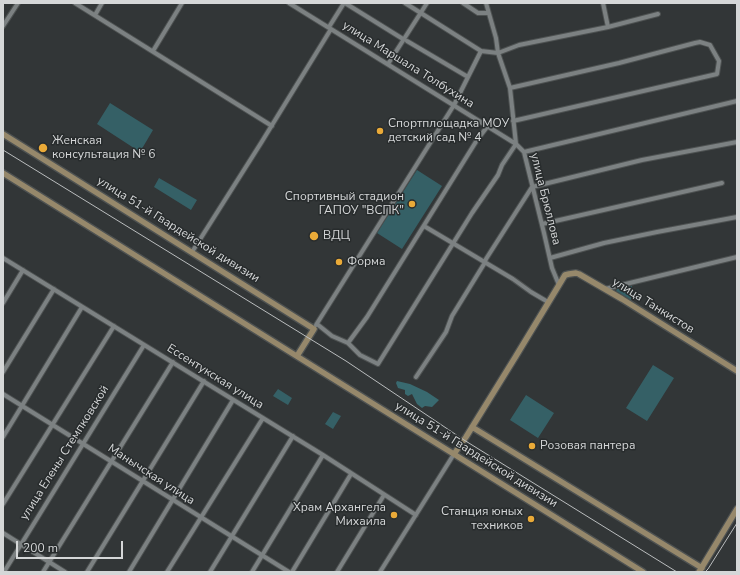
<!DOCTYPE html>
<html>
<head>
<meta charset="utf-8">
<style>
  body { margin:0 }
  #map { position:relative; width:740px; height:575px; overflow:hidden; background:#323637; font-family:"Nunito Sans",sans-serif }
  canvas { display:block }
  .frame { position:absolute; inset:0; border:4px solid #d5d7d8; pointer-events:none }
  .scale { position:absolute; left:16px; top:541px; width:107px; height:18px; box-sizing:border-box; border:2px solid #d5d7d8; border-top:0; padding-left:5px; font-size:12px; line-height:14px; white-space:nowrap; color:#d5d7d8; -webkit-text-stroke:3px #282c2d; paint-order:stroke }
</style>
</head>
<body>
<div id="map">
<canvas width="740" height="575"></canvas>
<div class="frame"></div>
<div class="scale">200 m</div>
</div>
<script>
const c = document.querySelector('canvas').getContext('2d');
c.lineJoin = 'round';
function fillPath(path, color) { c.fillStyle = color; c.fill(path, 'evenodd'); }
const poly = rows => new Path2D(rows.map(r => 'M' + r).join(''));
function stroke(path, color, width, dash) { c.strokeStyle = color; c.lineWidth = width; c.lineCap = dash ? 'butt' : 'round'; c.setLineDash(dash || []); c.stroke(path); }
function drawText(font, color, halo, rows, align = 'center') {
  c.font = font + ' "Nunito Sans",sans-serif'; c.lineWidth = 3; c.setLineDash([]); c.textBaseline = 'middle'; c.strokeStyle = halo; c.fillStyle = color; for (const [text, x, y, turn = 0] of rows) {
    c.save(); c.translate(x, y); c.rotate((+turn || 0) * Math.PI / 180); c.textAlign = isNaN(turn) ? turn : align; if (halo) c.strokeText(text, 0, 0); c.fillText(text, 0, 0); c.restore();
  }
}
const green = poly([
  [110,103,153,130,140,152,97,124],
  [417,170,442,186,402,249,377,233],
  [159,178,197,200,191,210,154,187],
  [632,286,631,300,616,291,617,289],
  [653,365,674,378,647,421,626,408],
  [278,389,292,398,288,405,273,396],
  [526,395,554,413,538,438,510,420],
  [333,412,341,416,333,429,325,424]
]);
const forest = poly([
  [397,381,410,384,427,392,439,400,432,407,425,406,422,408,417,404,412,394,408,396,405,394,405,390,398,388,396,383]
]);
const street = poly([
  [75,3,272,126],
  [289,3,516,144,524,152,544,233,552,268,559,285],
  [345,3,403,39],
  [405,3,481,51],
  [463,3,478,13,488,13],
  [486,3,496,38,498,53,510,88,516,144],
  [603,3,608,27],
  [95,15,102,3],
  [3,26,18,3],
  [329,27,344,3],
  [407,41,468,77,481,51,498,53,519,45,608,27,658,14],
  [153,51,182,3],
  [388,64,427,3],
  [510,88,619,63,695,43,700,42,710,45,719,61,717,74,513,121],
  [524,152,737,101],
  [542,224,722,183],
  [424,226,513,279,531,292,548,302],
  [192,252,261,143,331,29],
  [3,258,323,455,416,515],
  [550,258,604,243,657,232,737,217],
  [605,289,737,257],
  [3,303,23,270],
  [317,324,332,336,348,343,360,355,378,364,472,213,498,175,502,165,516,144],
  [316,325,454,105,468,77],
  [348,343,367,317,477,140,487,127],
  [3,372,54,289],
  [416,377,446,332,452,316,484,264,486,259,532,187,642,160,737,142],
  [3,394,289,572],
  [3,437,82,307],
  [3,504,114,326],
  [3,533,65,572],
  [4,572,144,345],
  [43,572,173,362],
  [87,572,204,381],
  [129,572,233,400],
  [167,572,263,418],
  [210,572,293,436],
  [252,572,323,455],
  [292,572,351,474],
  [337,572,384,495],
  [380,572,454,454]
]);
const secondary = poly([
  [3,134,314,329,297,356],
  [3,173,643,572],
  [472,427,702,568],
  [454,454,466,437,516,356,559,285,565,275,569,274,576,273,579,274,622,299,737,371],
  [699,572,737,509]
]);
const tram = poly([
  [3,150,346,361,464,440,677,572],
  [705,572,708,569,737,523]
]);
const markers = [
  [380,131,4,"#eaaa38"],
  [43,148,5,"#eaaa38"],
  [412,204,4,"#eaaa38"],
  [314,236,5,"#eaaa38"],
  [339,262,4,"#eaaa38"],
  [532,446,4,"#eaaa38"],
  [394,515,4,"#eaaa38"],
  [531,519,4,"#eaaa38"]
];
const streetNames = [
  ["улица Маршала Толбухина",408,65,32],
  ["улица Брюллова",545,199,76],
  ["улица 51-й Гвардейской дивизии",178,230,32],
  ["улица Танкистов",653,306,32],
  ["Ессентукская улица",215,377,32],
  ["улица Елены Стемпковской",65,453,-58],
  ["улица 51-й Гвардейской дивизии",476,455,32],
  ["Манычская улица",151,475,33]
];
const poiNames = [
  ["Спортплощадка МОУ",388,124],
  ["детский сад № 4",388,138],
  ["Женская",52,141],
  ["консультация № 6",52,155],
  ["Спортивный стадион",404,197,"right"],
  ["ГАПОУ \"ВСПК\"",404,211,"right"],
  ["ВДЦ",323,236],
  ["Форма",347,262],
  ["Розовая пантера",540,446],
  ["Храм Архангела",386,508,"right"],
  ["Михаила",386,522,"right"],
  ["Станция юных",523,512,"right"],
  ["техников",523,526,"right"]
];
fillPath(green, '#356066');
fillPath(forest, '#396a70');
stroke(street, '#4e5252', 6);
stroke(secondary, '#4e5252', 8);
stroke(street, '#7c8182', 4);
stroke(secondary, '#96886b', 5.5);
stroke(tram, '#babdbe', 1);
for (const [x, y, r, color] of markers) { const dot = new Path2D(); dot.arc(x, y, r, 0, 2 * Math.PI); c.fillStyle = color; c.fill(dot); stroke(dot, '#282c2d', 1.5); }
drawText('12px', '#d5d7d8', '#282c2d', streetNames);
drawText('12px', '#d5d7d8', '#282c2d', poiNames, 'left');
</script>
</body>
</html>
